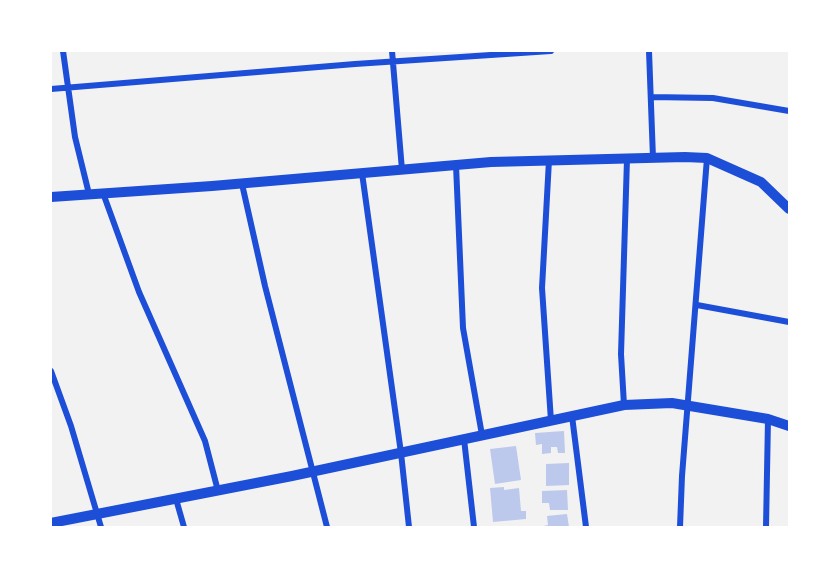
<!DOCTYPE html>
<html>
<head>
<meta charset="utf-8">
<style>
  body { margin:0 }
  #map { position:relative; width:840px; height:578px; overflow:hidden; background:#f2f2f2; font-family:Inter,sans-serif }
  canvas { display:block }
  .frame { position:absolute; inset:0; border:52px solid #fff; pointer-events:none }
</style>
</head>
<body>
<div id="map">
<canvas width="840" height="578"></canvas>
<div class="frame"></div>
</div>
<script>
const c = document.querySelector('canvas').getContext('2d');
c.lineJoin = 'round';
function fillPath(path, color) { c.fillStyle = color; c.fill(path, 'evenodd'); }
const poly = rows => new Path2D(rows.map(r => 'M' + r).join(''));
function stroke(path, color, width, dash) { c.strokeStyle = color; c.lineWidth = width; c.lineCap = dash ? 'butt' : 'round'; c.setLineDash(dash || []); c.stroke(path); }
const building = poly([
  [564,431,565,453,558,453,557,447,551,447,551,453,542,454,542,444,536,445,535,433],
  [516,446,521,480,495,484,490,449],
  [569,463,569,485,546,486,546,464],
  [504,487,504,490,519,488,521,511,526,511,526,519,493,522,490,488],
  [567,490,568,510,550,510,549,503,542,503,542,491],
  [567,514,569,527,540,527,548,525,547,516]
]);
const minor = poly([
  [63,51,75,137,89,194],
  [392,51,402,170],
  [649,51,653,158],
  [51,89,355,64,551,51],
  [651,97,713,98,789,111],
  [549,160,542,288,551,421],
  [456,165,463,328,482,435],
  [362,173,401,453,409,527],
  [242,184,265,286,327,527],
  [103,193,139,292,205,441,218,491],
  [697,305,789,322],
  [51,371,71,426,101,527],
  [624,405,621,354,627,159],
  [572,416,586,527],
  [464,439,474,527],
  [176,499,184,527],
  [680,527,682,476,707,158],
  [766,527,768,419]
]);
const tertiary = poly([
  [51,197,212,186,491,162,685,157,707,158,761,182,789,209],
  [51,523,292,476,624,405,672,403,768,419,789,426]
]);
fillPath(building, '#bdc9ec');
stroke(minor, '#1d4ed8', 6);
stroke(tertiary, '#1d4ed8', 10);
</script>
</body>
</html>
